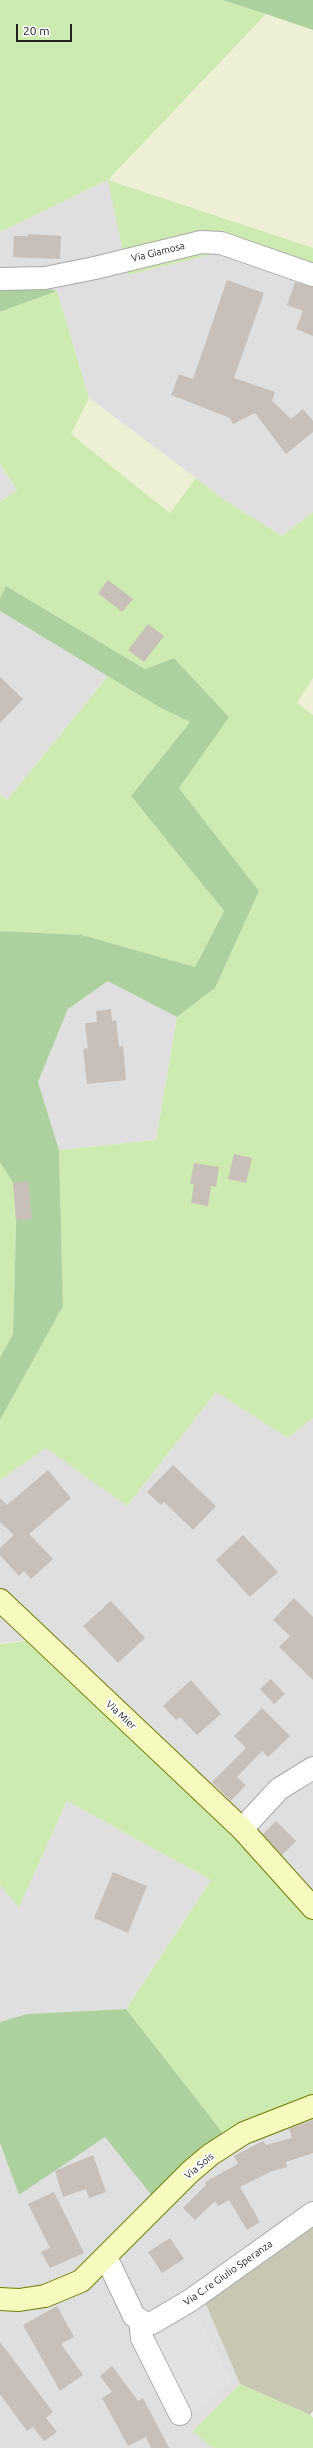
<!DOCTYPE html>
<html>
<head>
<meta charset="utf-8">
<style>
  body { margin:0 }
  #map { position:relative; width:313px; height:2448px; overflow:hidden; background:#f2efe9; font-family:Ubuntu,sans-serif }
  canvas { display:block }
  .scale { position:absolute; left:16px; top:24px; width:56px; height:18px; box-sizing:border-box; border:2px solid #222; border-top:0; padding-left:5px; font-size:12px; line-height:14px; white-space:nowrap; color:#222; -webkit-text-stroke:3px #fff; paint-order:stroke }
</style>
</head>
<body>
<div id="map">
<canvas width="313" height="2448"></canvas>
<div class="scale">20 m</div>
</div>
<script>
const c = document.querySelector('canvas').getContext('2d');
c.lineJoin = 'round';
function fillPath(path, color) { c.fillStyle = color; c.fill(path, 'evenodd'); }
const poly = rows => new Path2D(rows.map(r => 'M' + r).join(''));
function stroke(path, color, width, dash) { c.strokeStyle = color; c.lineWidth = width; c.lineCap = dash ? 'butt' : 'round'; c.setLineDash(dash || []); c.stroke(path); }
function drawText(font, color, halo, rows, align = 'center') {
  c.font = font + ' Ubuntu,sans-serif'; c.lineWidth = 4; c.setLineDash([]); c.textBaseline = 'middle'; c.strokeStyle = halo; c.fillStyle = color; for (const [text, x, y, turn = 0] of rows) {
    c.save(); c.translate(x, y); c.rotate((+turn || 0) * Math.PI / 180); c.textAlign = isNaN(turn) ? turn : align; if (halo) c.strokeText(text, 0, 0); c.fillText(text, 0, 0); c.restore();
  }
}
const residential = poly([
  [108,180,217,253,313,286,313,512,282,536,220,497,89,398,57,291,0,279,0,232],
  [0,464,17,490,0,502],
  [0,611,108,676,7,800,0,794],
  [108,981,177,1017,156,1140,59,1150,38,1082,68,1009],
  [216,1392,288,1438,313,1418,313,1903,47,1638,0,1643,0,1480,46,1447,127,1506],
  [67,1801,211,1880,126,2009,27,2014,0,2022,0,1885,19,1906],
  [313,2111,313,2220,204,2300,240,2384,194,2431,212,2448,0,2448,0,2143,19,2195,105,2136,247,2136]
]);
const construction = poly([
  [313,2220,313,2411,310,2415,240,2384,204,2300]
]);
const farmland = poly([
  [266,14,313,30,313,248,108,180],
  [89,398,196,478,170,513,71,434],
  [313,678,313,715,297,703]
]);
const grass = poly([
  [0,0,222,0,266,14,108,180,313,248,313,286,217,253,128,275,108,180,0,232],
  [57,291,89,398,71,434,170,513,196,478,220,497,282,536,313,512,313,678,297,703,313,715,313,1418,288,1438,216,1392,127,1506,46,1448,0,1480,0,1420,63,1306,59,1150,156,1140,177,1017,215,988,259,891,179,788,228,716,174,658,145,669,6,586,0,598,0,502,17,490,0,464,0,312],
  [108,676,159,707,190,722,131,796,224,911,195,967,82,935,0,931,0,794,7,800],
  [0,1162,17,1189,13,1334,0,1358],
  [47,1638,313,1903,313,2111,233,2146,126,2009,211,1880,67,1801,19,1907,0,1885,0,1644],
  [240,2384,310,2415,313,2418,313,2448,212,2448,193,2431]
]);
const forest = poly([
  [222,0,313,0,313,30,266,14],
  [0,279,57,291,0,312],
  [6,586,145,669,174,658,229,717,179,788,259,891,215,988,177,1017,108,981,68,1009,38,1082,59,1150,63,1306,0,1420,0,1358,13,1334,17,1189,0,1162,0,931,82,935,195,967,224,911,131,796,190,722,159,707,0,611,0,598],
  [126,2009,233,2146,161,2207,105,2137,19,2195,0,2143,0,2022,27,2014]
]);
const parking = poly([
  [196,2313,232,2381,187,2420,144,2343]
]);
const building = poly([
  [28,234,61,236,60,259,13,257,14,236,28,236],
  [227,280,264,293,234,378,275,392,272,401,291,419,303,409,313,421,313,432,286,454,255,413,233,424,230,418,171,395,179,374,193,379],
  [295,282,313,287,313,336,296,329,303,311,287,305],
  [108,580,133,599,122,612,98,593],
  [148,624,164,636,144,662,128,650],
  [0,677,23,699,0,723],
  [111,1009,112,1021,116,1020,119,1047,123,1046,126,1080,87,1084,83,1049,88,1048,85,1023,97,1022,96,1011],
  [234,1154,252,1158,246,1183,228,1179],
  [194,1163,219,1167,216,1187,211,1186,208,1206,191,1203,194,1184,190,1184],
  [28,1181,32,1219,16,1220,13,1183],
  [173,1465,216,1506,193,1530,164,1502,161,1505,147,1492],
  [48,1470,71,1498,29,1534,53,1559,31,1579,24,1571,19,1576,0,1555,0,1548,14,1535,0,1522,0,1498,7,1505],
  [243,1535,278,1572,250,1597,216,1560],
  [294,1598,313,1617,313,1680,279,1647,290,1636,273,1620],
  [111,1601,145,1638,118,1663,83,1626],
  [271,1679,285,1694,274,1704,260,1689],
  [191,1680,221,1714,197,1735,180,1717,176,1720,163,1706],
  [262,1708,290,1736,268,1757,262,1751,237,1777,246,1785,231,1801,212,1782,246,1748,234,1736],
  [276,1821,296,1841,282,1855,263,1834],
  [113,1872,147,1886,128,1933,94,1918],
  [313,2120,313,2153,286,2162,287,2167,270,2172,240,2187,260,2222,247,2230,229,2200,218,2206,215,2201,195,2220,183,2208,206,2185,205,2182,238,2164,234,2156,263,2141,266,2145,292,2138,289,2129],
  [93,2155,106,2192,89,2198,86,2189,63,2197,55,2171],
  [54,2192,84,2253,50,2268,41,2252,50,2248,28,2204],
  [170,2238,184,2259,162,2273,148,2252],
  [57,2306,74,2337,61,2344,83,2375,60,2391,23,2325],
  [0,2342,53,2412,46,2418,57,2432,44,2441,33,2427,27,2431,0,2394],
  [112,2366,138,2401,143,2398,169,2448,151,2448,146,2437,128,2446,102,2398,112,2392,100,2376]
]);
const street = poly([
  [0,279,45,278,95,268,201,242,221,243,313,275],
  [242,1829,279,1789,313,1768],
  [106,2257,134,2316,145,2323,152,2323,191,2300,313,2213],
  [140,2320,142,2338,180,2414]
]);
const secondary = poly([
  [0,1600,242,1829,313,1908],
  [0,2299,19,2300,45,2296,81,2281,190,2172,210,2155,244,2133,313,2106]
]);
const streetNames = [
  ["Via Giamosa",158,252,-14],
  ["Via Mier",121,1715,43],
  ["Via Sois",199,2166,-40],
  ["Via C.re Giulio Speranza",228,2273,-35]
];
fillPath(residential, '#e0dfdf');
fillPath(construction, '#c7c7b4');
fillPath(farmland, '#eef0d5');
fillPath(grass, '#cdebb0');
fillPath(forest, '#add19e');
fillPath(parking, '#e2e2e2');
fillPath(building, '#c7bfb8');
stroke(street, '#a9a9a9', 24);
stroke(secondary, '#707d05', 24);
stroke(street, '#fff', 22);
stroke(secondary, '#f7fabf', 22);
drawText('10px', '#222', '#fff', streetNames);
</script>
</body>
</html>
